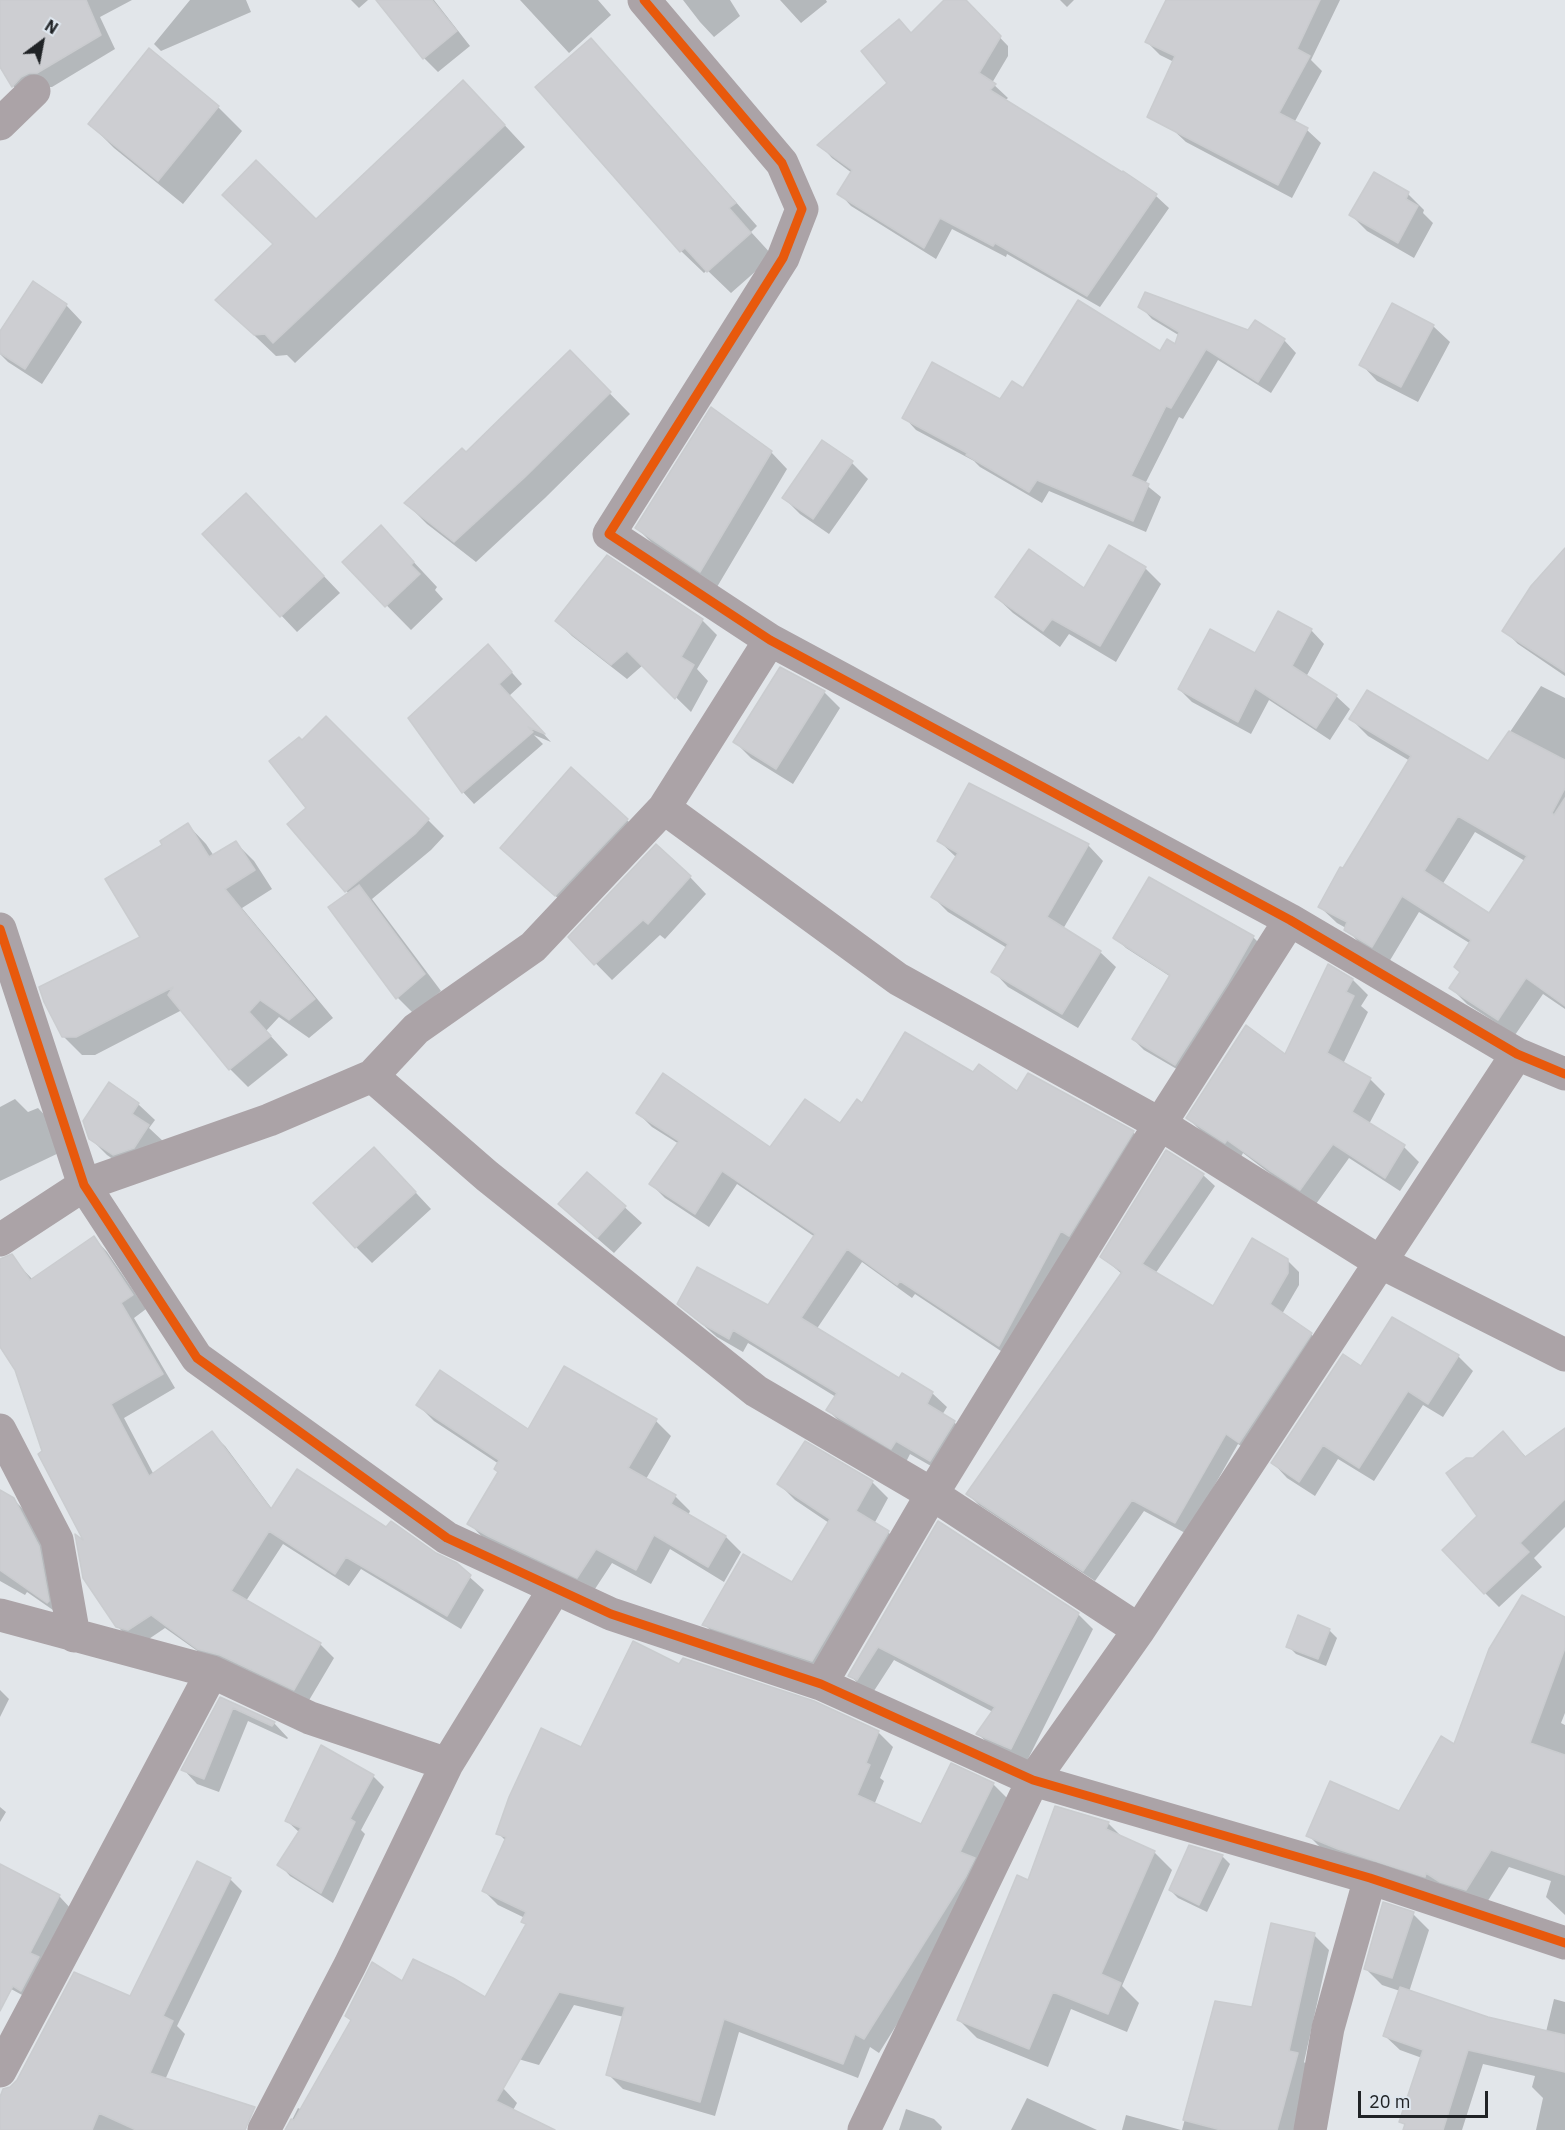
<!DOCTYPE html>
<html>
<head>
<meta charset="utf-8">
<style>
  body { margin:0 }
  #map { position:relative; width:1565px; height:2130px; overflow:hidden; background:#e2e6ea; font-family:"IBM Plex Sans",sans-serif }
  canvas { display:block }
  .north { position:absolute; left:12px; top:12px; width:60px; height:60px; -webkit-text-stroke:4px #dee6ee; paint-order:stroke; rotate:32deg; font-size:16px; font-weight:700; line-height:24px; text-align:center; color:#202326 }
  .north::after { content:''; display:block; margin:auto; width:21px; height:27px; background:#202326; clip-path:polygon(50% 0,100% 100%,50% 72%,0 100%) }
  .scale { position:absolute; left:1358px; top:2091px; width:130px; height:27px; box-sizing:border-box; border:3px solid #202326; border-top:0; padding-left:8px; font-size:18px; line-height:21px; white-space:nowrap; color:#202326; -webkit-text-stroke:4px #dee6ee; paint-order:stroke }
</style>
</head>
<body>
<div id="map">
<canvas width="1565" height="2130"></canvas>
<div class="north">N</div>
<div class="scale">20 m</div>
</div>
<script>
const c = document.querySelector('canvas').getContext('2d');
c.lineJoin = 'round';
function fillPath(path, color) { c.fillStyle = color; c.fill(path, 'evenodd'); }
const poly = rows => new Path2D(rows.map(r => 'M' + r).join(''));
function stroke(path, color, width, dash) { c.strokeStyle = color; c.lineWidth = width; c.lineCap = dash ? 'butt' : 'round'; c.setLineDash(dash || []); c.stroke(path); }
const shadow = poly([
  [0,0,132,0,100,17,115,49,52,87,44,87,27,100,13,86,0,64],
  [190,0,246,0,251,12,161,51,154,44],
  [351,0,368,0,359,8],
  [378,0,434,0,470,46,438,72,424,58],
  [520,0,598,0,611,15,569,53],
  [683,0,730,0,740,16,714,37,700,22],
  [780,0,826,0,827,2,801,23],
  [946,0,964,0,1008,46,1008,56,992,83,1008,98,1004,101,1123,173,1156,196,1169,208,1100,307,1007,254,1006,257,952,229,936,259,851,206,839,193,852,173,832,158,820,145,889,83,912,34],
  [1060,0,1074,0,1067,7],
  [1193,0,1340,0,1311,60,1322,71,1294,123,1307,130,1321,143,1292,198,1186,142,1171,128,1174,62,1160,55,1147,42],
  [591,40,613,63,757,226,751,232,773,256,731,293,707,270,704,273,681,251],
  [484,103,525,147,295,363,287,355,276,356,217,300,316,221],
  [218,107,242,131,183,204,114,148,90,124],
  [1408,194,1424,210,1423,213,1433,223,1414,258,1367,231,1351,215],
  [66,305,82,322,42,384,8,362,0,354,0,334],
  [1140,306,1284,340,1296,353,1271,393,1218,360,1183,419,1179,417,1145,484,1161,497,1146,532,1049,491,1042,503,980,467,974,461,916,430,904,417,1001,401,1024,390,1160,353,1176,346,1180,336,1152,319],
  [1433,326,1450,342,1418,402,1377,381,1361,364],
  [570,353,630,414,545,498,476,562,427,524,406,503,467,454],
  [771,452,787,469,717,587,653,544,637,528],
  [852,463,868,479,829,534,800,514,784,498],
  [262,511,340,593,297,632,204,534],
  [381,527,437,587,435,590,443,599,411,630,344,562],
  [1565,551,1565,676,1518,644,1504,630],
  [1145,568,1161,584,1116,662,1069,634,1060,647,1013,613,996,597,1084,591],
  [702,620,717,635,697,669,708,681,691,712,643,665,627,679,572,636,557,621],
  [1311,630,1324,644,1306,677,1336,696,1350,709,1330,740,1269,700,1251,734,1192,702,1179,689],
  [499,658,522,684,509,696,551,742,534,735,543,744,474,804,463,792,410,718],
  [1541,686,1565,698,1565,1009,1543,994,1515,1035,1467,1004,1451,988,1461,972,1471,944,1419,912,1389,962,1362,946,1346,928,1337,923,1320,907,1410,761,1368,736,1351,719,1489,763],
  [1475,832,1525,861,1489,915,1442,885],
  [824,692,840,708,793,784,751,758,735,742],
  [326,718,444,836,431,850,372,899,441,991,414,1014,398,998,330,907,349,894,289,824,309,808,302,742],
  [627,820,641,834,570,909,502,848],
  [188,825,206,844,214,856,236,843,254,861,272,889,242,908,333,1018,309,1038,279,1017,266,1031,288,1055,248,1087,230,1069,182,1010,95,1055,82,1055,63,1036,142,937,164,845],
  [939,841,1088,845,1103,861,1063,929,1100,952,1116,967,1078,1028,1008,987,993,971,1007,948,948,912,933,897,957,858],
  [690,877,706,894,665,939,660,935,612,980,570,937],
  [1115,937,1253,937,1264,948,1187,1075,1144,1050,1133,1039,1171,977,1126,948],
  [1328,966,1353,980,1368,995,1361,1006,1368,1012,1343,1064,1370,1079,1385,1094,1369,1124,1404,1147,1419,1162,1400,1191,1349,1158,1316,1204,1285,1185,1243,1153,1241,1157,1203,1133,1188,1118,1285,1057],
  [973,1074,1017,1093,1133,1132,1147,1146,1013,1359,915,1294,912,1298,862,1262,816,1330,900,1380,932,1393,947,1407,942,1415,954,1422,968,1436,945,1474,910,1454,906,1462,842,1424,828,1410,836,1397,748,1343,743,1352,717,1337,679,1304,768,1307,815,1237,737,1184,709,1227,665,1198,651,1184,679,1144,652,1127,638,1113,770,1149,840,1125,862,1105],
  [109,1084,138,1104,155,1120,149,1128,165,1143,130,1171,107,1155,90,1138],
  [15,1099,28,1112,38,1108,54,1125,63,1151,0,1181,0,1107],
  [390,1165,431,1209,372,1263,356,1247],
  [588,1174,642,1223,614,1253,576,1220],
  [1203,1175,1215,1186,1155,1274,1214,1308,1287,1260,1299,1272,1299,1285,1282,1314,1311,1334,1322,1346,1252,1453,1238,1444,1187,1534,1144,1511,1095,1581,979,1505,968,1494,1122,1274,1102,1257],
  [94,1238,107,1252,146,1309,134,1318,175,1388,124,1418,154,1475,211,1433,225,1446,272,1509,386,1529,456,1565,484,1590,461,1629,361,1569,349,1586,283,1544,246,1601,320,1644,334,1658,308,1702,213,1662,165,1628,143,1643,131,1640,117,1626,87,1544,44,1452,0,1320,0,1273,16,1262,33,1280],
  [1458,1356,1473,1371,1443,1417,1423,1405,1374,1481,1338,1459,1315,1496,1287,1478,1273,1463,1361,1369],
  [418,1405,529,1431,656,1421,671,1436,646,1479,675,1496,690,1511,688,1516,726,1537,741,1552,724,1582,670,1549,651,1584,612,1563,593,1592,484,1539,469,1523,500,1473,499,1464,434,1421],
  [1565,1430,1565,1527,1534,1558,1542,1567,1499,1607,1485,1593,1473,1459,1503,1433,1527,1458],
  [872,1482,888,1498,874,1524,888,1532,904,1548,829,1677,720,1640,704,1624,792,1584,829,1523,795,1500,779,1484],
  [0,1491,13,1499,29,1515,54,1563,63,1617,27,1592,25,1595,0,1581],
  [939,1523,1078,1614,1093,1629,1026,1763,993,1748,978,1734,993,1712,894,1660,872,1694,864,1690,850,1675],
  [1565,1619,1565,1713,1561,1723,1565,1725,1565,1915,1546,1897,1551,1881,1509,1867,1484,1907,1326,1853,1308,1835,1400,1812],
  [1329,1630,1337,1638,1326,1666,1296,1654,1288,1646],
  [680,1666,878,1732,893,1747,880,1778,884,1781,874,1805,921,1826,951,1765,993,1784,1008,1799,980,1891,879,2053,870,2047,858,2078,739,2032,715,2116,623,2089,608,2074,624,2017,574,2005,539,2065,407,2027,503,2088,517,2103,512,2112,520,2130,287,2130,298,2108,302,2110,403,1983,485,1999,527,1925,523,1922,525,1918,498,1905,483,1890,506,1841,498,1833,582,1749],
  [0,1690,9,1699,0,1717],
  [221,1699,274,1723,288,1738,287,1739,248,1721,219,1792,197,1784,183,1769],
  [373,1776,384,1787,361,1830,365,1834,333,1903,290,1876,279,1864,300,1833,287,1821],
  [0,1807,6,1812,0,1822],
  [1108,1823,1124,1839,1154,1852,1172,1870,1122,1986,1139,2003,1127,2032,1071,2009,1048,2067,977,2038,959,2020,1029,1881],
  [1222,1856,1230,1864,1207,1912,1178,1898,1170,1890],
  [0,1865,60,1897,72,1910,35,2002,0,1983],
  [230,1879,242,1891,177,2026,185,2034,165,2080,222,2130,0,2130,0,2101,11,2088,131,1998],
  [1413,1914,1429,1930,1409,1992,1487,2019,1546,2032,1554,1999,1565,2002,1565,2130,1536,2130,1543,2098,1532,2087,1535,2076,1483,2064,1462,2130,1404,2130,1406,2126,1401,2122,1422,2058,1400,2050,1385,2036,1400,1991,1382,1985,1366,1969],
  [1314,1935,1329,1950,1304,2062,1311,2069,1295,2130,1182,2130,1216,2002,1253,2009],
  [1027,2098,1097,2130,1011,2130],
  [906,2109,934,2119,942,2127,941,2130,899,2130],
  [1126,2115,1181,2130,1122,2130]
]);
const building = poly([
  [0,0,86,0,101,35,37,73,29,73,21,77,12,87,0,67,0,0],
  [376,0,432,0,457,31,423,59,376,0],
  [944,0,966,0,1001,36,979,73,996,84,990,90,1122,172,1123,171,1157,194,1087,296,995,243,993,246,940,218,924,248,837,194,852,170,817,145,887,83,861,51,899,19,911,33,944,0],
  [1166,0,1320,0,1297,49,1310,56,1279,113,1308,128,1278,185,1147,117,1175,56,1145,42,1166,0],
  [591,38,736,203,729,208,751,233,707,272,685,248,680,252,535,87,591,38],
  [149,48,219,106,158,181,88,124,149,48],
  [463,80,505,125,273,343,265,334,254,335,215,300,273,244,222,195,256,160,316,219,463,80],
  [1374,172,1409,192,1406,199,1418,206,1398,243,1349,215,1374,172],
  [33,281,67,304,25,369,0,353,0,331,33,281],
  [1145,292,1248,330,1255,320,1285,339,1258,382,1206,349,1171,408,1166,406,1131,476,1149,484,1133,521,1037,480,1029,492,966,455,967,453,902,418,932,362,1000,399,1012,381,1023,388,1078,300,1160,351,1167,339,1175,344,1179,332,1138,307,1145,292],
  [1392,303,1434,325,1401,387,1359,365,1392,303],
  [570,350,611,392,525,477,454,542,404,503,462,448,466,452,570,350],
  [711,407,772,451,700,572,635,528,711,407],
  [822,440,853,461,813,519,782,498,822,440],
  [246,493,324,576,280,617,202,534,246,493],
  [381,525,414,562,411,565,420,574,385,607,342,562,381,525],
  [1109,545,1146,567,1100,646,1052,619,1043,631,995,597,1029,549,1084,588,1109,545],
  [1565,548,1565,672,1502,631,1531,586,1565,548],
  [607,555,703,619,681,657,694,665,675,699,627,651,611,665,555,621,607,555],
  [1278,611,1312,629,1292,666,1337,695,1316,728,1255,688,1238,722,1178,689,1210,629,1255,653,1278,611],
  [488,644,512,672,499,684,545,734,528,727,533,732,462,793,408,718,488,644],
  [780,667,825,691,776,769,733,742,780,667],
  [1367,690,1488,761,1509,731,1565,760,1565,788,1552,813,1554,815,1565,798,1565,1006,1526,978,1498,1020,1449,988,1460,972,1454,967,1471,940,1402,896,1372,947,1344,930,1347,922,1318,907,1340,867,1343,868,1411,756,1349,719,1367,690],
  [1458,816,1527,856,1489,913,1424,871,1458,816],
  [326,716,429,819,415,834,345,892,287,824,306,808,269,761,299,737,302,740,326,716],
  [571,767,628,819,555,896,500,848,571,767],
  [969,783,1089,844,1047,917,1101,951,1062,1014,991,972,1008,944,931,897,958,853,937,841,969,783],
  [188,823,209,857,236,841,255,870,225,889,315,999,289,1020,260,1000,249,1012,271,1036,229,1070,168,995,173,987,76,1037,62,1037,44,1002,39,987,140,937,105,879,162,845,160,841,188,823],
  [656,844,691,876,648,924,643,920,594,965,568,937,656,844],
  [1149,877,1254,936,1228,982,1175,1065,1132,1039,1170,975,1113,938,1149,877],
  [359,885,425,974,396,999,328,907,359,885],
  [1328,964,1353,979,1346,992,1354,996,1327,1053,1371,1078,1352,1112,1405,1145,1385,1178,1333,1144,1300,1190,1269,1170,1227,1140,1225,1143,1186,1118,1246,1025,1285,1054,1328,964],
  [905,1032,973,1072,979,1064,1017,1091,1028,1073,1134,1131,1069,1236,1061,1231,999,1346,900,1281,897,1285,847,1249,801,1318,899,1378,902,1373,933,1392,927,1404,955,1421,930,1461,896,1441,891,1449,826,1410,837,1393,733,1330,729,1339,701,1323,677,1304,697,1267,768,1305,815,1234,722,1171,695,1214,649,1184,679,1141,636,1113,663,1073,770,1147,805,1099,840,1123,857,1099,862,1103,905,1032],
  [109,1082,139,1103,132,1114,149,1125,134,1148,113,1155,89,1139,83,1121,109,1082],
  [374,1147,416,1192,355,1248,313,1203,374,1147],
  [1166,1150,1204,1174,1142,1264,1213,1306,1252,1238,1288,1259,1288,1273,1270,1304,1312,1333,1239,1443,1226,1434,1175,1523,1132,1500,1083,1571,966,1494,1122,1272,1100,1257,1166,1150],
  [587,1172,626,1206,597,1238,558,1204,587,1172],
  [94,1236,133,1295,121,1303,163,1374,111,1404,149,1476,212,1431,271,1509,297,1469,386,1527,391,1521,436,1553,457,1563,471,1575,447,1616,346,1557,335,1574,269,1531,231,1591,321,1643,294,1690,220,1655,197,1649,151,1615,128,1630,116,1627,83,1578,75,1534,83,1540,38,1454,42,1451,15,1370,0,1347,0,1259,12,1254,30,1280,94,1236],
  [1392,1317,1459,1355,1428,1404,1408,1391,1359,1468,1323,1445,1299,1482,1271,1463,1343,1354,1361,1366,1392,1317],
  [564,1366,657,1419,628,1468,676,1495,671,1504,726,1536,708,1567,654,1535,636,1570,596,1549,577,1578,488,1536,467,1524,498,1472,494,1469,499,1460,416,1405,440,1370,528,1429,564,1366],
  [1565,1428,1565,1499,1520,1543,1529,1552,1484,1594,1442,1550,1477,1516,1446,1473,1466,1458,1473,1458,1503,1431,1525,1457,1565,1428],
  [805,1441,873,1481,856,1511,889,1531,812,1661,702,1625,743,1554,792,1582,830,1519,777,1484,805,1441],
  [0,1490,14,1498,39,1546,49,1601,47,1603,0,1570,0,1490],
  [938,1521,1079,1613,1011,1749,976,1734,995,1707,878,1647,857,1680,848,1676,938,1521],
  [1522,1595,1565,1617,1565,1648,1530,1743,1565,1755,1565,1875,1491,1850,1466,1890,1440,1882,1426,1873,1425,1877,1338,1849,1306,1836,1330,1781,1399,1811,1441,1736,1454,1744,1489,1649,1522,1595],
  [1298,1615,1330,1629,1318,1659,1286,1647,1298,1615],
  [633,1641,679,1664,683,1658,814,1701,879,1731,866,1763,870,1765,857,1795,921,1824,951,1763,994,1783,960,1852,975,1858,966,1876,864,2039,855,2034,843,2064,724,2019,700,2102,606,2075,625,2007,559,1992,496,2101,555,2130,285,2130,291,2119,294,2120,351,2020,345,2016,372,1962,402,1981,413,1959,453,1978,485,1997,526,1924,521,1922,526,1912,482,1891,506,1837,496,1834,509,1797,541,1728,581,1747,633,1641],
  [220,1697,275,1722,272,1726,233,1708,204,1779,181,1770,220,1697],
  [321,1745,374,1775,350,1819,355,1822,321,1893,277,1865,301,1828,285,1821,321,1745],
  [1055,1806,1109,1822,1106,1829,1155,1851,1101,1974,1121,1983,1108,2014,1053,1992,1029,2049,957,2020,1017,1875,1028,1880,1055,1806],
  [1189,1845,1223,1855,1199,1905,1169,1890,1189,1845],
  [197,1861,231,1878,163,2016,173,2021,150,2073,255,2107,245,2130,136,2130,99,2113,92,2130,0,2130,0,2097,3,2089,10,2087,17,2080,74,1972,130,1996,197,1861],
  [0,1864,60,1895,30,1953,39,1957,21,1991,13,1986,0,2011,0,1864],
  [1383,1902,1414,1912,1392,1978,1364,1969,1383,1902],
  [1271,1923,1315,1933,1289,2051,1298,2053,1277,2130,1221,2130,1183,2120,1215,2001,1252,2007,1271,1923],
  [1400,1987,1488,2017,1565,2035,1565,2072,1468,2050,1443,2130,1403,2130,1405,2124,1399,2122,1423,2050,1383,2036,1400,1987]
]);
const street = poly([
  [644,0,782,163,802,209,783,258,609,534,770,640,1290,920,1517,1054,1565,1074],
  [0,124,34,91],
  [664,808,898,979,1160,1124,1380,1262,1565,1355],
  [0,929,84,1185,197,1358,447,1538,611,1614,821,1684,1033,1780,1370,1878,1565,1943],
  [372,1076,487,1176,756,1391,932,1494,1139,1630],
  [0,1240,84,1185,269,1120,372,1076,416,1029,533,947,664,808,770,640],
  [0,1430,57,1540,74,1636],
  [0,1615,212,1672,310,1718,447,1764],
  [821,1684,932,1494,1160,1124,1290,920],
  [0,2071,212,1672],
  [264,2130,350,1965,447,1764,555,1588],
  [864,2130,1033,1780,1139,1630,1517,1054],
  [1310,2130,1328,2028,1370,1878]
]);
const cycleway = poly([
  [644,0,782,163,802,209,783,258,609,534,770,640,1290,920,1517,1054,1565,1074],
  [0,929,84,1185,197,1358,447,1538,611,1614,821,1684,1033,1780,1370,1878,1565,1943]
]);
fillPath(shadow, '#0003');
fillPath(building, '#cdced2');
stroke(building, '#cacccf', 1.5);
stroke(street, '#aba3a7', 33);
stroke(cycleway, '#e8590c', 9);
</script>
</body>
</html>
